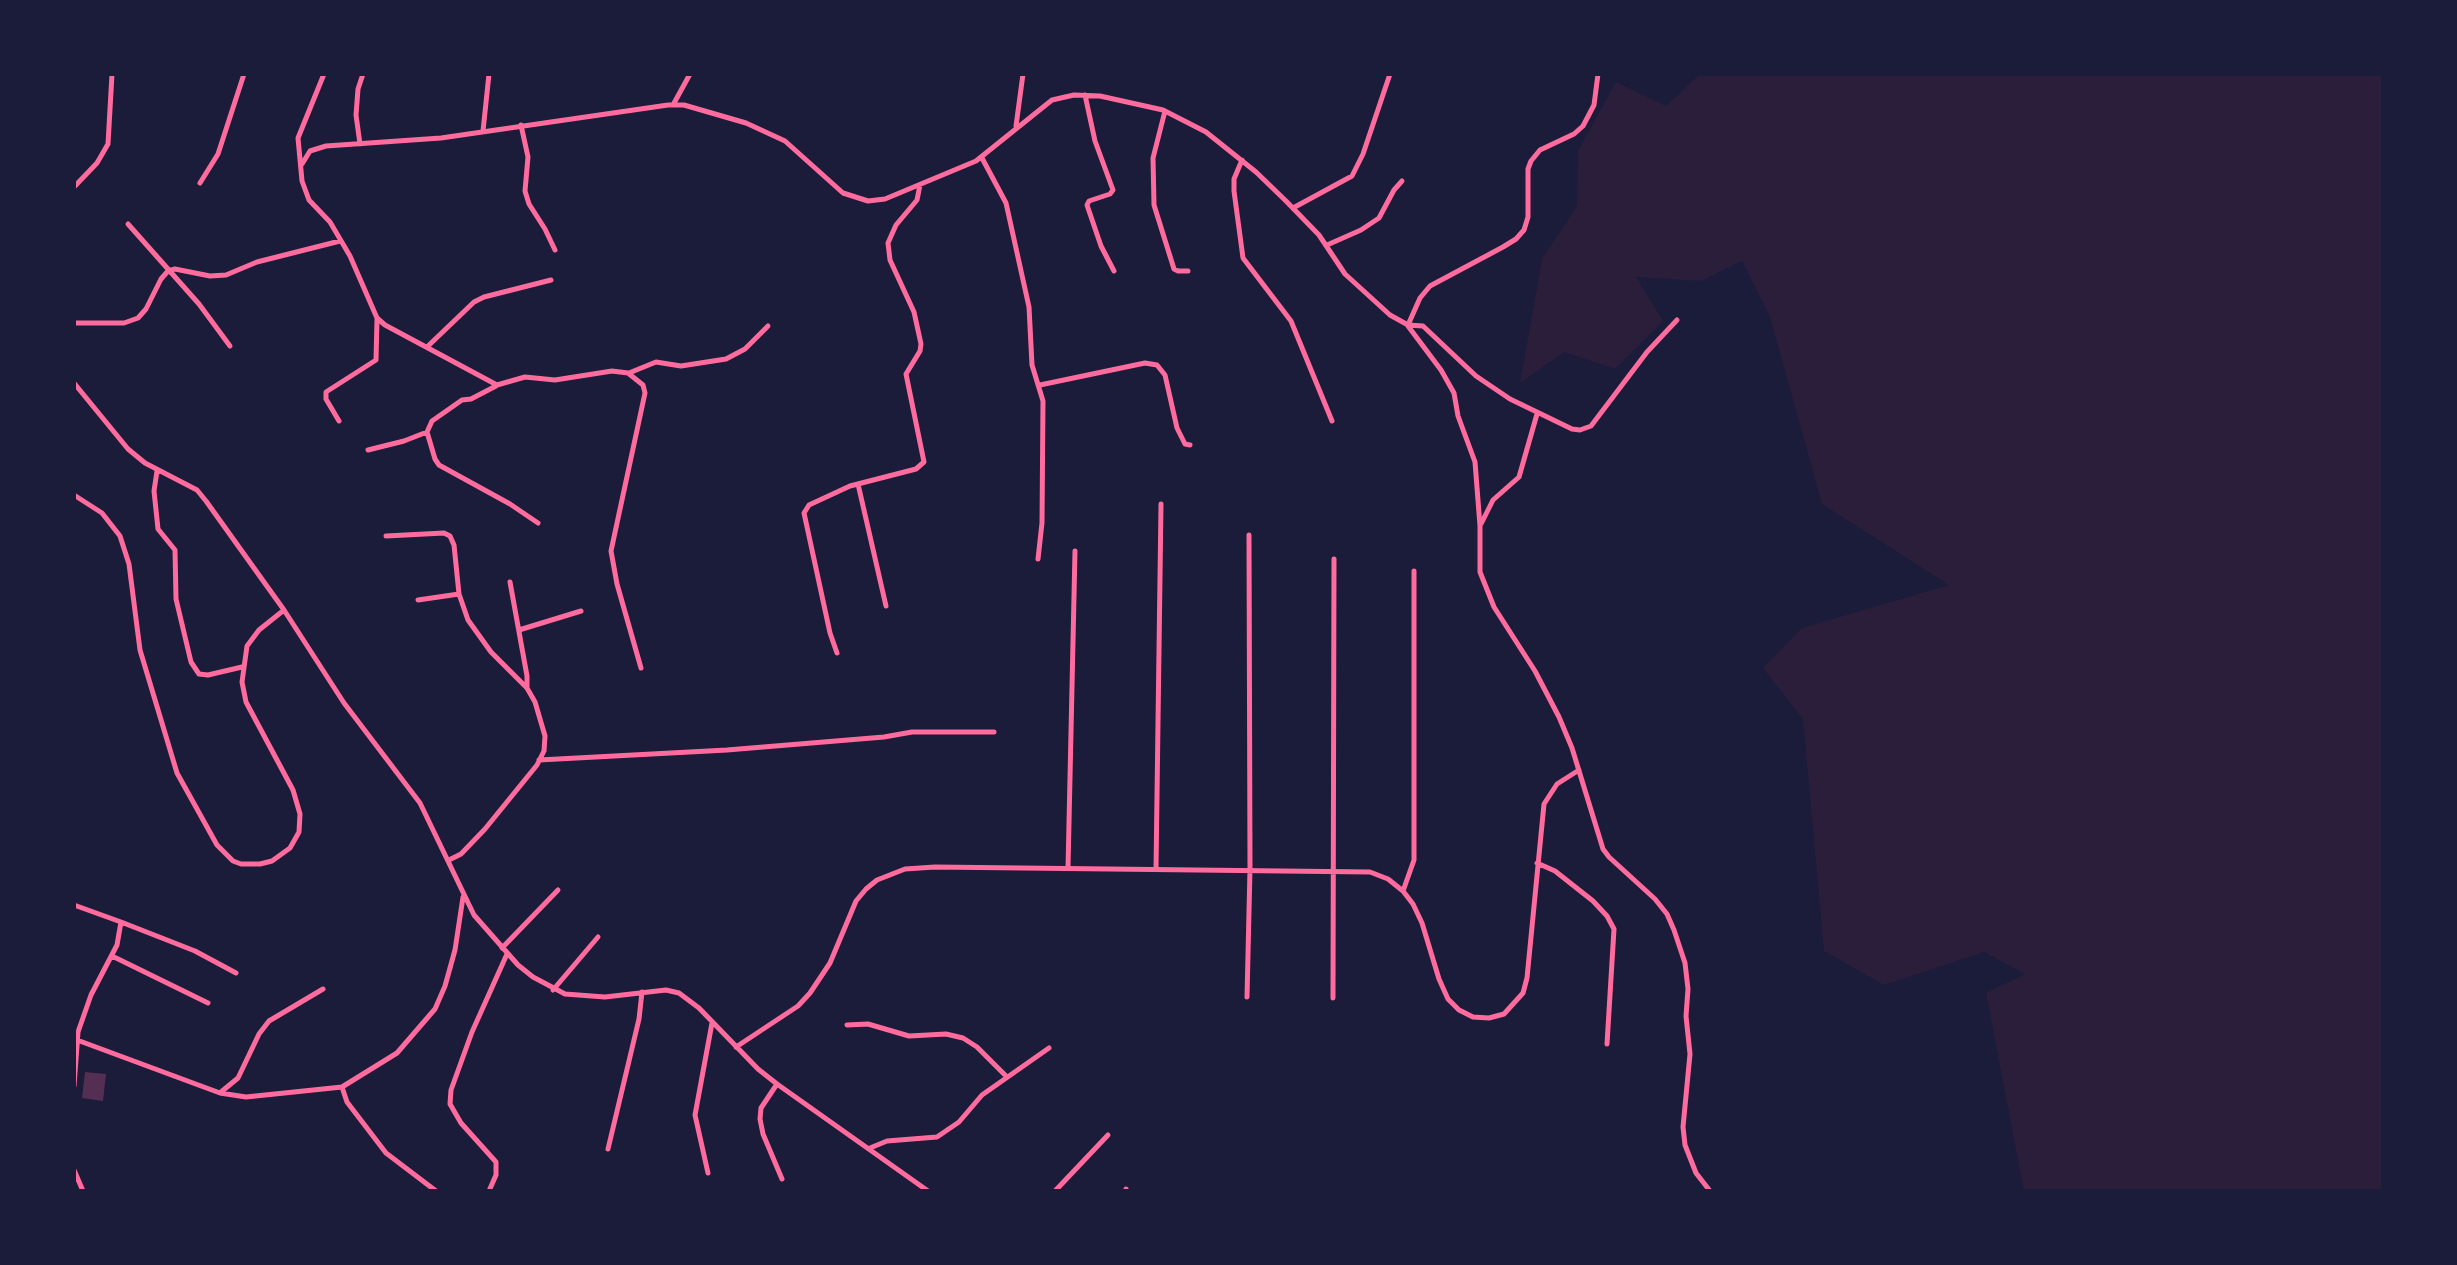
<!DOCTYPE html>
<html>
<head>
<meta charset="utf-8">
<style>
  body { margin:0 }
  #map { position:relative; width:2457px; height:1265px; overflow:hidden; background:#1b1b3a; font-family:Inter,sans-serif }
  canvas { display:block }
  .frame { position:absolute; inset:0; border:76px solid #1b1b3a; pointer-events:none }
</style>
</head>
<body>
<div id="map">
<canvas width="2457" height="1265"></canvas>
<div class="frame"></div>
</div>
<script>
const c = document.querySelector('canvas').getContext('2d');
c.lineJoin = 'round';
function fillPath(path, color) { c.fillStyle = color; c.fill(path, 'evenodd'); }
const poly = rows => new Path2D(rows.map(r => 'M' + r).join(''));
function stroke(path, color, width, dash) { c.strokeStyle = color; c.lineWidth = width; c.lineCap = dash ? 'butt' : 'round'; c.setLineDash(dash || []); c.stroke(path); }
const green = poly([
  [1700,74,2383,74,2383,1191,2024,1191,1986,993,2025,974,1984,952,1884,985,1824,951,1803,719,1763,668,1802,628,1949,585,1822,504,1770,317,1742,261,1701,281,1636,277,1663,321,1615,369,1564,352,1520,383,1542,259,1577,206,1578,151,1616,82,1666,106]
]);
const building = poly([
  [85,1072,106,1074,103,1101,82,1098]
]);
const minor = poly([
  [324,74,298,138,302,181,309,200,330,222,350,256,377,318,385,325,497,385,525,377,555,380,612,371,628,373,643,385,645,393,611,551,617,584,641,668],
  [1085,95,1095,141,1113,190,1110,194,1089,201,1087,205,1101,246,1114,271],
  [673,105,690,74],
  [1165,111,1153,158,1154,205,1174,269,1178,271,1188,271],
  [521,125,528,157,525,191,529,204,545,229,555,250],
  [1016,126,1023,74],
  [483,131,489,74],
  [360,144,356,115,358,89,363,74],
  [982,158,1006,203,1029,307,1032,365,1043,401,1042,523,1038,559],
  [1242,160,1234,179,1234,191,1243,258,1291,321,1332,421],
  [302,164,310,151,326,146,441,138,668,105,684,105,746,123,785,141,843,193,868,201,885,199,976,161,1052,100,1074,95,1100,96,1163,110,1206,132,1256,172,1286,201,1319,235,1345,274,1390,315,1408,325,1423,326,1476,376,1510,399,1572,429,1580,430,1591,426,1647,352,1677,320],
  [200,183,218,154,244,74],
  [74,187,97,163,108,144,112,74],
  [1293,208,1352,176,1363,154,1390,74],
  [128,224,199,304,230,346],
  [1327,245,1361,230,1379,218,1394,190,1402,181],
  [74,323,124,323,138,318,146,309,161,279,168,271,175,269,210,276,226,275,257,262,340,241],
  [1408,325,1420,298,1430,286,1503,247,1516,239,1524,230,1528,217,1528,169,1531,161,1540,150,1574,134,1583,126,1594,105,1598,74],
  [1408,326,1441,370,1454,393,1458,416,1475,462,1480,526,1480,572,1494,607,1535,671,1559,717,1572,748,1603,849,1609,857,1655,899,1667,914,1674,930,1685,963,1688,989,1686,1016,1690,1054,1683,1127,1685,1145,1696,1173,1710,1191],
  [427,347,474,302,484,297,551,280],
  [629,373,656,362,681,366,726,359,745,349,768,326],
  [74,383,128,449,145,463,197,490,206,501,284,610,344,703,420,803,474,915,518,965,533,977,565,994,605,997,666,990,679,993,699,1008,758,1069,777,1084,928,1191],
  [1040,385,1145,363,1157,365,1165,375,1177,428,1185,444,1190,445],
  [496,386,471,399,462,400,432,421,427,432,435,459,439,465,510,504,538,523],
  [339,421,326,399,326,392,376,360,377,319],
  [368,450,404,441,427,432],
  [157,471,154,491,158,529,175,550,176,599,191,662,199,674,208,675,242,667],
  [858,484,886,606],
  [74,495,102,513,120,536,129,564,140,650,177,773,217,845,233,861,241,864,260,864,272,861,290,848,299,832,300,814,293,790,246,702,242,682,247,646,259,630,284,610],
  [1481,524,1493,500,1519,477,1537,414],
  [386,536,444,533,450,536,454,545,459,594,468,620,491,652,527,688,535,702,545,736,544,751,537,765,485,829,461,854,449,860],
  [510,582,527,676,527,687],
  [418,600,459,594],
  [519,630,581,611],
  [837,653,830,633,804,513,809,505,850,486,916,469,924,462,906,374,920,351,921,344,914,312,890,260,888,243,896,225,917,200,920,185],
  [539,760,727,750,884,737,912,732,994,732],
  [1537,863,1555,871,1593,901,1607,916,1614,929,1607,1044],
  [1068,868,1075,551],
  [1156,869,1161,504],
  [1403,891,1414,860,1414,571],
  [74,905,121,922,117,945,91,995,78,1032,74,1086],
  [121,922,195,951,236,973],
  [502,948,558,890],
  [112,956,208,1003],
  [553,990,598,937],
  [1247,997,1250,869,1249,535],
  [1333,998,1334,559],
  [847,1025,868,1024,909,1036,946,1034,963,1038,977,1047,1006,1076],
  [77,1040,220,1093,246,1097,342,1087,397,1053,435,1009,445,986,455,950,463,897],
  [736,1047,798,1006,810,993,830,963,856,901,866,889,877,880,905,869,935,867,1370,872,1388,879,1403,891,1413,904,1422,923,1439,979,1448,999,1459,1010,1473,1017,1489,1018,1504,1014,1523,993,1527,978,1544,804,1557,784,1579,770],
  [777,1084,761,1108,760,1119,763,1134,782,1179],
  [342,1087,347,1102,386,1153,436,1191],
  [221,1092,238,1078,259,1034,269,1021,323,989],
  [870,1148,887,1141,937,1137,959,1122,982,1095,1049,1048],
  [608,1149,639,1019,642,992],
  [74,1170,83,1191],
  [708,1173,695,1115,712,1023],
  [489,1191,496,1175,496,1162,461,1123,450,1104,451,1090,472,1032,507,954],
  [1055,1191,1108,1135],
  [1125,1191,1126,1189]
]);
fillPath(green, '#2a1e3b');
fillPath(building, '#542f53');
stroke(minor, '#ff6b9d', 5);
</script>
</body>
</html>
